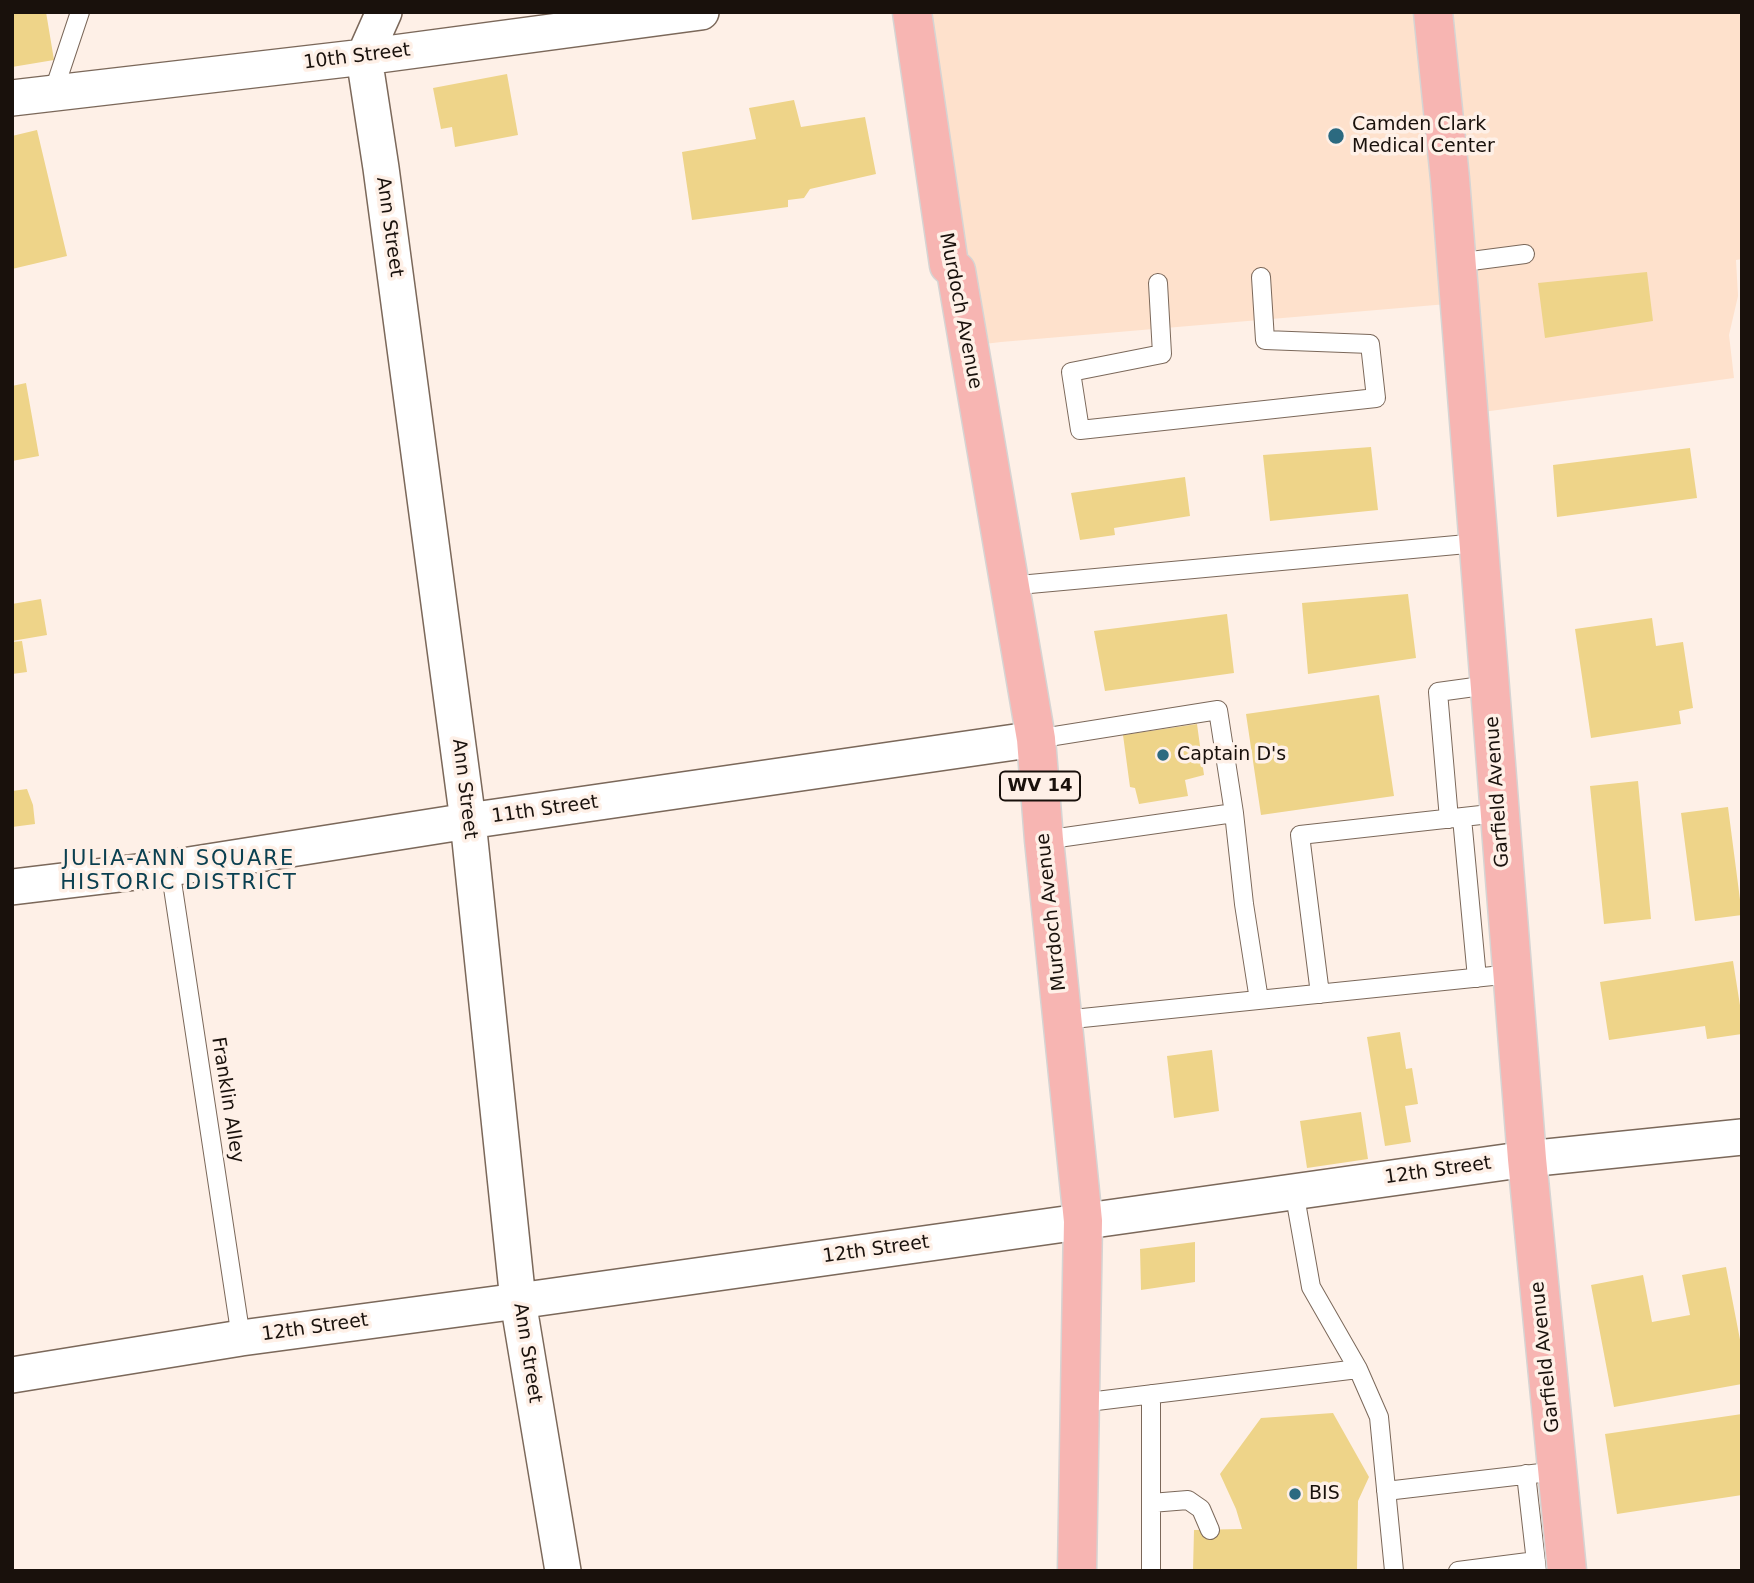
<!DOCTYPE html>
<html>
<head>
<meta charset="utf-8">
<style>
  body { margin:0 }
  #map { position:relative; width:1754px; height:1583px; overflow:hidden; background:#fef0e7; font-family:"DejaVu Sans",sans-serif }
  canvas { display:block }
  .frame { position:absolute; inset:0; border:14px solid #19110c; pointer-events:none }
</style>
</head>
<body>
<div id="map">
<canvas width="1754" height="1583"></canvas>
<div class="frame"></div>
</div>
<script>
const c = document.querySelector('canvas').getContext('2d');
c.lineJoin = 'round';
function fillPath(path, color) { c.fillStyle = color; c.fill(path, 'evenodd'); }
const poly = rows => new Path2D(rows.map(r => 'M' + r).join(''));
function stroke(path, color, width, dash) { c.strokeStyle = color; c.lineWidth = width; c.lineCap = dash ? 'butt' : 'round'; c.setLineDash(dash || []); c.stroke(path); }
function drawText(font, color, halo, rows, align = 'center') {
  c.font = font + ' "DejaVu Sans",sans-serif'; c.lineWidth = 7; c.setLineDash([]); c.textBaseline = 'middle'; c.strokeStyle = halo; c.fillStyle = color; for (const [text, x, y, turn = 0] of rows) {
    c.save(); c.translate(x, y); c.rotate((+turn || 0) * Math.PI / 180); c.textAlign = isNaN(turn) ? turn : align; if (halo) c.strokeText(text, 0, 0); c.fillText(text, 0, 0); c.restore();
  }
}
const built = poly([
  [912,12,1742,12,1742,259,1736,260,1738,296,1729,335,1734,378,1468,414,1459,303,1001,342,968,346]
]);
const building = poly([
  [12,12,46,12,54,60,12,67],
  [507,74,518,135,455,147,452,127,441,129,433,88],
  [794,100,801,127,865,117,876,174,810,189,804,198,788,200,788,207,692,220,682,152,756,139,749,108],
  [37,130,67,256,12,269,12,136],
  [1647,272,1653,321,1545,338,1538,283],
  [26,383,39,456,12,461,12,386],
  [1371,447,1378,510,1270,521,1263,455],
  [1690,448,1697,498,1557,517,1553,465],
  [1185,477,1190,516,1114,528,1115,535,1080,540,1071,493],
  [1408,594,1416,658,1308,674,1302,603],
  [41,599,47,635,12,641,12,604],
  [1227,614,1234,673,1105,691,1094,631],
  [1652,618,1656,646,1683,642,1693,708,1679,711,1681,724,1591,738,1575,629],
  [22,641,27,672,12,674,12,642],
  [1379,695,1394,796,1261,815,1246,714],
  [1197,724,1204,775,1185,780,1188,796,1139,804,1135,788,1130,787,1123,735],
  [1638,781,1651,919,1604,924,1590,786],
  [27,789,33,805,35,824,12,827,12,791],
  [1728,807,1742,915,1695,921,1681,813],
  [1733,961,1742,1018,1742,1034,1707,1039,1705,1026,1609,1040,1600,982],
  [1400,1032,1406,1069,1412,1068,1418,1104,1405,1106,1411,1142,1385,1146,1367,1037],
  [1212,1050,1219,1111,1174,1118,1167,1056],
  [1361,1112,1368,1159,1307,1168,1300,1121],
  [1195,1242,1195,1282,1141,1290,1140,1249],
  [1726,1267,1742,1350,1742,1384,1614,1407,1591,1285,1643,1275,1652,1322,1690,1315,1682,1275],
  [1333,1413,1369,1477,1358,1501,1357,1571,1193,1571,1194,1530,1242,1529,1236,1509,1220,1474,1261,1418],
  [1742,1414,1742,1495,1617,1514,1605,1434]
]);
const lane = poly([
  [53,93,80,12],
  [1456,263,1525,254],
  [1158,283,1162,354,1071,372,1080,430,1376,398,1370,344,1265,340,1261,277],
  [1008,586,1478,543],
  [1036,739,1218,710,1234,813,1244,904,1259,1000],
  [1462,818,1477,978],
  [1449,819,1438,692,1489,685],
  [1044,840,1234,813],
  [170,868,241,1338],
  [1320,994,1300,835,1499,813],
  [1063,1020,1512,974],
  [1358,1369,1379,1417,1394,1571],
  [1151,1394,1151,1571],
  [1080,1403,1358,1369,1311,1287,1294,1191],
  [1526,1474,1537,1571],
  [1386,1491,1558,1471],
  [1151,1503,1188,1500,1201,1509,1210,1530],
  [1458,1571,1536,1561]
]);
const street = poly([
  [384,12,364,57,381,168,468,821,518,1301,563,1571],
  [12,98,364,57,701,12],
  [12,887,170,868,468,821,1036,739],
  [12,1375,241,1338,518,1301,1527,1159,1742,1137]
]);
const primary = poly([
  [912,12,949,265,956,271,1036,739,1044,840,1083,1221,1077,1571],
  [1433,12,1450,179,1527,1159,1567,1571]
]);
const markers = [
  [1336,136,9,"#2c6a80"],
  [1163,755,7,"#2c6a80"],
  [1295,1494,7,"#2c6a80"]
];
const shields = [
  [1040,786,80]
];
const shieldNames = [
  ["WV 14",1040,786]
];
const streetNames = [
  ["10th Street",357,57,-7],
  ["Ann Street",389,227,82],
  ["Murdoch Avenue",960,311,79],
  ["Ann Street",464,789,83],
  ["Garfield Avenue",1498,792,-94],
  ["11th Street",545,810,-8],
  ["Murdoch Avenue",1052,912,-96],
  ["Franklin Alley",227,1100,81],
  ["12th Street",1438,1171,-8],
  ["12th Street",876,1250,-8],
  ["12th Street",315,1328,-8],
  ["Ann Street",527,1353,81],
  ["Garfield Avenue",1546,1357,-96]
];
const poiNames = [
  ["Camden Clark",1352,125],
  ["Medical Center",1352,147],
  ["Captain D's",1177,755],
  ["BIS",1309,1494]
];
const neighbourhoodNames = [
  ["JULIA-ANN SQUARE",179,860],
  ["HISTORIC DISTRICT",179,884]
];
fillPath(built, '#fee1cc');
fillPath(building, '#eed489');
stroke(lane, '#7b685a', 20);
stroke(street, '#7b685a', 38);
stroke(primary, '#d6d4d3', 41);
stroke(lane, '#fff', 18);
stroke(street, '#fff', 35);
stroke(primary, '#f7b5b2', 38);
for (const [x, y, r, color] of markers) { const dot = new Path2D(); dot.arc(x, y, r, 0, 2 * Math.PI); c.fillStyle = color; c.fill(dot); stroke(dot, '#fef0e7', 2.5); }
for (const [x, y, w] of shields) { const box = new Path2D(); box.roundRect(x - w / 2, y - 14.5, w, 29, 5); c.fillStyle = '#fef0e7'; c.fill(box); stroke(box, '#19110c', 2); }
drawText('bold 18px', '#19110c', null, shieldNames);
drawText('19px', '#19110c', '#fef0e7', streetNames);
drawText('19px', '#19110c', '#fef0e7', poiNames, 'left');
c.letterSpacing = '2px';
drawText('21px', '#0b4051', '#fef0e7', neighbourhoodNames);
c.letterSpacing = '0px';
</script>
</body>
</html>
